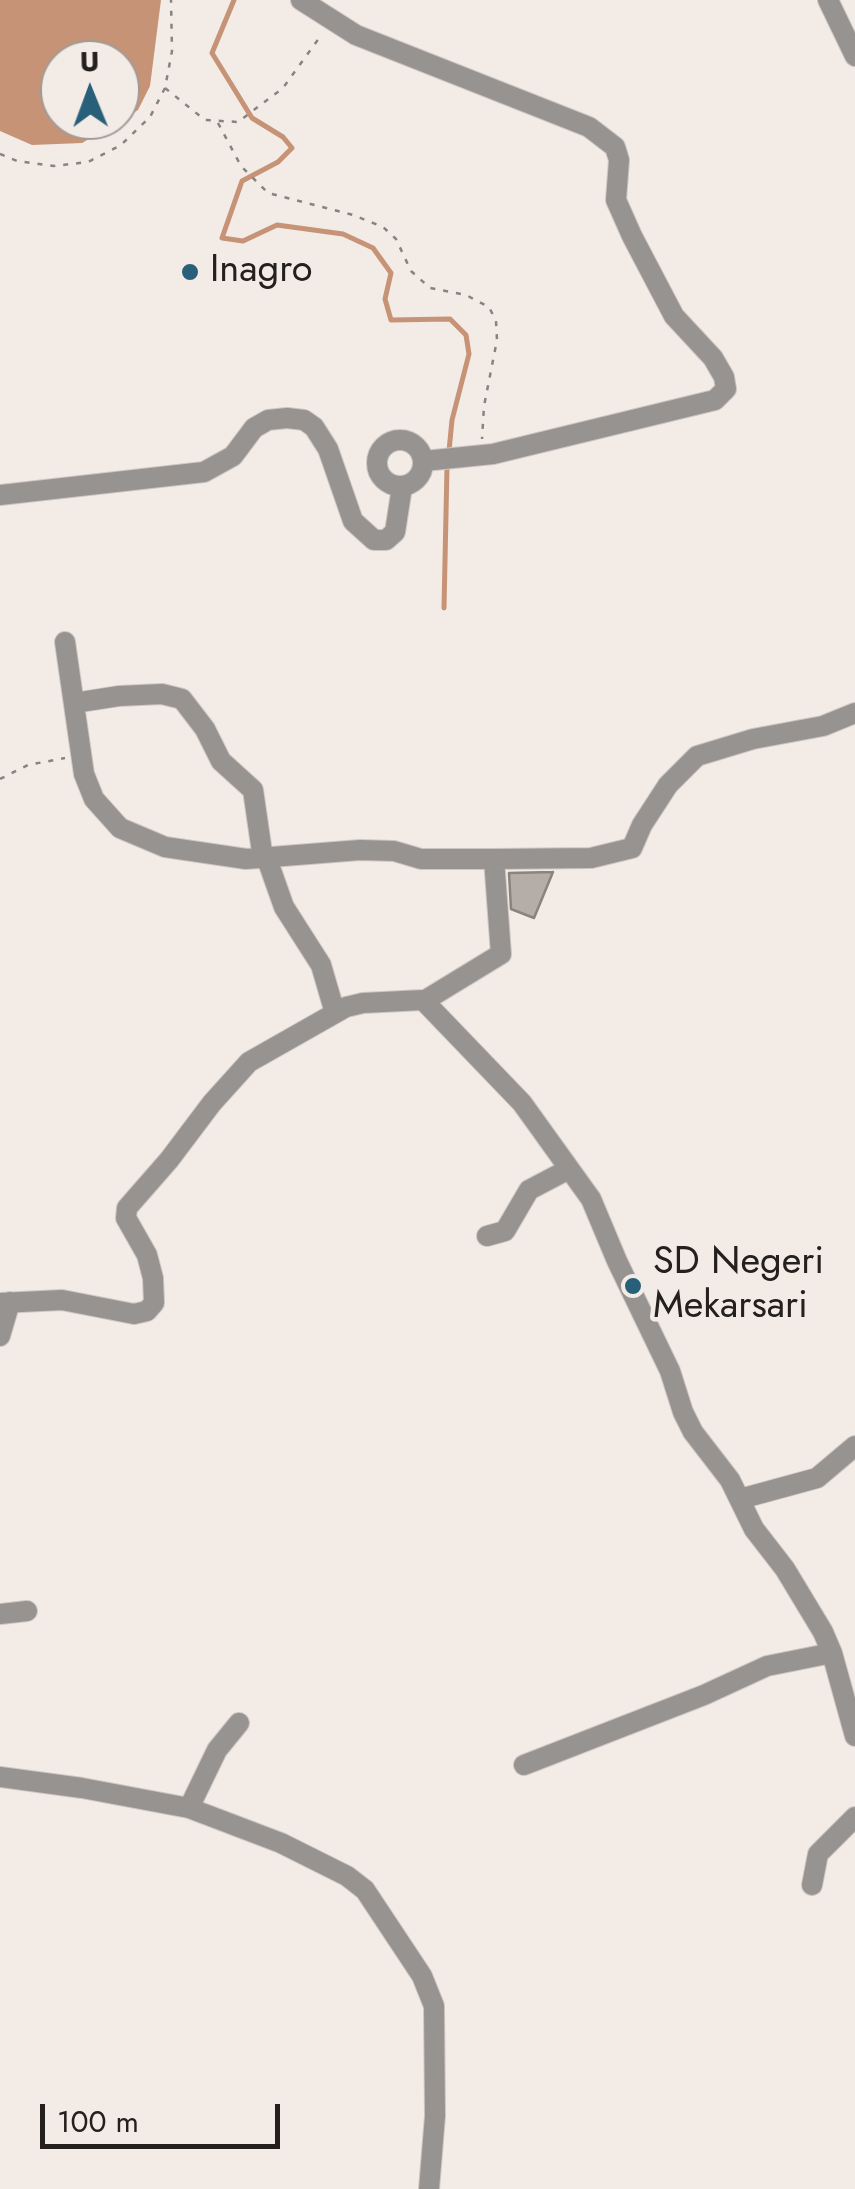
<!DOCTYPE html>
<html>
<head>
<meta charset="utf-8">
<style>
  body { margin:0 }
  #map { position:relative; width:855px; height:2189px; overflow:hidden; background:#f3ebe6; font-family:Jost,sans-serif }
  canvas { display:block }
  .north { position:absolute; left:40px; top:40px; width:100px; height:100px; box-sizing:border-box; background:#f3ebe6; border:2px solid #a09a96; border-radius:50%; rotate:359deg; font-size:28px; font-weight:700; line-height:40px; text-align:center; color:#23201e }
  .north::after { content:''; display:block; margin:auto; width:35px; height:45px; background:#28607a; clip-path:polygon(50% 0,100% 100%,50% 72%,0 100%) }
  .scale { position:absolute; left:40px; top:2104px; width:240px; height:45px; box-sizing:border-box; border:5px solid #23201e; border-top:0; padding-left:12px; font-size:30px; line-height:35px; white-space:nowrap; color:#23201e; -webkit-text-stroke:8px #f3ebe6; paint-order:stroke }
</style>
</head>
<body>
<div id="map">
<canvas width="855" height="2189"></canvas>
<div class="north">U</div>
<div class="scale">100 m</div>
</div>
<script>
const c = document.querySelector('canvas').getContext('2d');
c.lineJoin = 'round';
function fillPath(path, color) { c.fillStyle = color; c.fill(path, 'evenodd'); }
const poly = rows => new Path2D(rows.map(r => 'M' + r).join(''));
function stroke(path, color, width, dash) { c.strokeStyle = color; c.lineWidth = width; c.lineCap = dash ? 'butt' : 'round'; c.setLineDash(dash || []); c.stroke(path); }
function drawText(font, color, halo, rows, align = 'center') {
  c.font = font + ' Jost,sans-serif'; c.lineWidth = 9; c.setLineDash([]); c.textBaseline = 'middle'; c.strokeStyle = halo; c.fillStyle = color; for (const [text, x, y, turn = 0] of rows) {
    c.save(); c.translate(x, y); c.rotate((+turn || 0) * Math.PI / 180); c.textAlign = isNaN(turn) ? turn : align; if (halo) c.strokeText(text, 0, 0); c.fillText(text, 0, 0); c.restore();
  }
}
const water = poly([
  [0,0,161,0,150,86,138,110,82,143,32,145,0,131],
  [60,60,120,60,120,120,60,120]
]);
const stream = poly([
  [234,0,212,53,252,118,283,137,292,148,278,162,242,181,222,238,243,241,277,225,343,234,373,248,391,273,385,299,391,320,450,319,466,335,469,354,452,420,449,451],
  [444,608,447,467]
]);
const building = poly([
  [553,872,534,918,511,909,509,873,553,872]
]);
const path = poly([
  [165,88,205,120,238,122,283,88,322,34],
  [218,123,241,166,268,193,353,215,383,227,396,239,411,271,430,288,466,295,489,307,496,321,497,340,484,406,482,439],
  [0,154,17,161,54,166,88,162,121,145,150,117,165,88,172,51,171,0],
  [0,779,28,765,65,758]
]);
const minor = poly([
  [301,0,356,35,589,127,615,147,619,160,616,200,632,236,674,316,713,358,724,377,726,389,715,400,493,454,424,461],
  [828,0,855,56],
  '377 463a23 23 0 1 1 46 0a23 23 0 1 1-46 0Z',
  [0,495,204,472,233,456,254,428,268,420,287,418,304,420,314,427,328,449,353,521,374,540,386,540,395,532,402,487],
  [65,642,84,774,94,799,120,828,165,847,246,859,360,850,394,851,421,859,494,859],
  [74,703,119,696,162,694,182,699,205,729,221,761,253,790,263,859],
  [267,859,284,907,321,965,335,1013],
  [424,1001,501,954,494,859,591,858,632,848,642,825,668,785,697,756,753,739,823,726,855,713],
  [487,1236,505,1231,529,1190,569,1169],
  [0,1303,62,1300,134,1314,147,1311,154,1303,153,1278,147,1255,126,1218,127,1208,169,1160,212,1103,249,1062,346,1007,363,1003,423,1000,522,1103,591,1199,617,1261,670,1371,683,1412,693,1432,730,1480,754,1529,785,1569,823,1632,832,1653,855,1736],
  [0,1336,10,1302],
  [740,1499,817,1478,855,1446],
  [0,1614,27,1611],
  [524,1765,704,1695,767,1666,832,1653],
  [0,1777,82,1788,189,1808,281,1843,347,1876,365,1890,422,1976,434,2006,435,2116,429,2189],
  [189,1808,217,1750,239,1723],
  [812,1885,818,1854,855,1817]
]);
const markers = [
  [190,272,10,"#28607a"],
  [633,1286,10,"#28607a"]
];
const poiNames = [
  ["Inagro",210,272],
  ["SD Negeri",653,1264],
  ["Mekarsari",653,1308]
];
fillPath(water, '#c79376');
stroke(stream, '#c79376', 5);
fillPath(building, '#b5ada8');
stroke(building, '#8a837e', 2.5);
stroke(minor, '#cec6c2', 22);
stroke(path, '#88837f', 2.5, [5, 8]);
stroke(minor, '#969391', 20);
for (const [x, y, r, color] of markers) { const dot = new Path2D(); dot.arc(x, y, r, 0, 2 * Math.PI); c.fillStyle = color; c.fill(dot); stroke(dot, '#f3ebe6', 4); }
drawText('38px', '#23201e', '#f3ebe6', poiNames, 'left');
</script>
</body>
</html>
